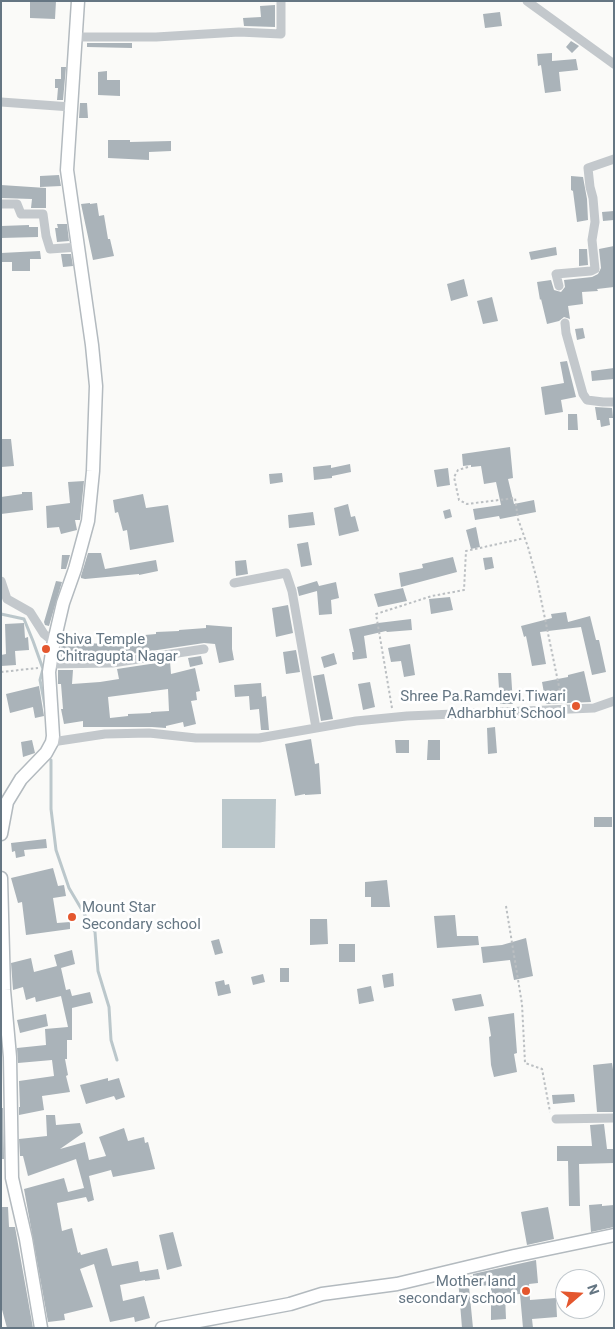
<!DOCTYPE html>
<html>
<head>
<meta charset="utf-8">
<style>
  body { margin:0 }
  #map { position:relative; width:615px; height:1329px; overflow:hidden; background:#fafaf8; font-family:Roboto,sans-serif }
  canvas { display:block }
  .frame { position:absolute; inset:0; border:2px solid #657683; pointer-events:none }
  .north { position:absolute; left:555px; top:1269px; width:50px; height:50px; box-sizing:border-box; background:#fff; border:1px solid #c1c8cd; border-radius:50%; rotate:71deg; font-size:14px; font-weight:700; line-height:20px; text-align:center; color:#657683 }
  .north::after { content:''; display:block; margin:auto; width:18px; height:22px; background:#e4572e; clip-path:polygon(50% 0,100% 100%,50% 72%,0 100%) }
</style>
</head>
<body>
<div id="map">
<canvas width="615" height="1329"></canvas>
<div class="frame"></div>
<div class="north">N</div>
</div>
<script>
const c = document.querySelector('canvas').getContext('2d');
c.lineJoin = 'round';
function fillPath(path, color) { c.fillStyle = color; c.fill(path, 'evenodd'); }
const poly = rows => new Path2D(rows.map(r => 'M' + r).join(''));
function stroke(path, color, width, dash) { c.strokeStyle = color; c.lineWidth = width; c.lineCap = dash ? 'butt' : 'round'; c.setLineDash(dash || []); c.stroke(path); }
function drawText(font, color, halo, rows, align = 'center') {
  c.font = font + ' Roboto,sans-serif'; c.lineWidth = 5; c.setLineDash([]); c.textBaseline = 'middle'; c.strokeStyle = halo; c.fillStyle = color; for (const [text, x, y, turn = 0] of rows) {
    c.save(); c.translate(x, y); c.rotate((+turn || 0) * Math.PI / 180); c.textAlign = isNaN(turn) ? turn : align; if (halo) c.strokeText(text, 0, 0); c.fillText(text, 0, 0); c.restore();
  }
}
const water = poly([
  [222,799,276,799,275,848,222,848]
]);
const stream = poly([
  [1,614,24,619,33,641,43,669,40,680,46,711],
  [51,760,51,809,56,850,69,888,95,932,98,971,109,1007,111,1040,117,1060]
]);
const building = poly([
  [30,1,56,1,55,19,30,18],
  [275,5,275,27,244,26,243,18,261,17,260,6],
  [500,12,502,26,485,28,483,14],
  [571,41,579,46,572,53,566,47],
  [87,43,132,43,132,48,87,47],
  [552,53,552,61,576,59,578,70,559,72,561,91,545,93,541,65,538,66,537,54],
  [61,67,66,67,63,100,57,100,58,88,55,88,55,79,61,79],
  [107,71,107,80,120,80,120,96,98,95,98,72],
  [80,103,87,103,88,118,79,118],
  [108,140,130,140,130,142,171,141,171,151,149,152,149,160,108,158],
  [59,175,61,186,40,187,40,176],
  [571,176,583,177,587,199,588,220,577,222,573,191,571,190],
  [1,185,46,188,46,208,31,208,32,199,1,198],
  [90,203,90,204,97,203,99,216,104,215,108,239,110,239,114,256,93,260,81,204],
  [614,211,614,220,603,221,602,212],
  [57,224,67,224,69,241,57,242,55,228,58,228],
  [29,225,29,227,38,227,38,237,1,238,1,226],
  [614,246,614,287,597,289,598,291,582,292,583,304,568,306,570,319,564,317,559,321,547,324,541,299,540,300,537,282,551,280,554,290,561,292,565,287,564,280,592,277,598,274,601,268,599,249],
  [556,247,557,255,531,260,529,252],
  [579,249,587,249,588,265,579,266],
  [40,251,41,259,30,259,30,271,12,271,12,262,1,262,1,253],
  [61,254,71,254,73,266,63,267],
  [464,279,468,296,451,301,447,284],
  [492,297,498,321,483,324,477,301],
  [583,328,585,338,577,340,575,329],
  [567,361,576,397,561,400,563,412,545,415,541,387,564,383,560,362],
  [614,368,614,379,592,381,591,371],
  [595,407,612,408,613,418,609,418,610,425,601,427,600,420,597,420],
  [568,414,577,414,578,430,568,430],
  [1,439,11,439,14,466,1,467],
  [510,447,513,478,508,479,514,504,534,500,536,512,500,519,499,516,475,520,473,509,501,505,496,482,484,484,481,466,471,467,471,465,463,466,462,454],
  [350,464,351,472,332,476,332,478,314,480,313,467,331,465,331,468],
  [448,468,450,485,437,487,434,470],
  [282,473,283,482,270,484,269,474],
  [84,481,80,520,75,520,77,530,61,534,59,527,47,528,46,506,70,503,68,482],
  [22,492,32,492,33,510,1,514,1,497,22,494],
  [143,494,146,508,168,505,174,542,130,550,127,530,123,531,118,512,115,513,113,500],
  [348,504,351,517,355,516,359,531,339,536,334,508],
  [450,509,452,517,445,519,443,511],
  [313,512,315,525,289,528,288,515],
  [476,527,480,547,471,549,466,530],
  [308,542,312,565,301,567,297,544],
  [88,553,101,553,105,569,156,560,158,571,139,575,139,574,85,579,81,578,81,576],
  [62,555,70,555,66,569,61,569],
  [453,557,457,572,401,587,399,573,423,568,422,564],
  [492,557,494,568,485,570,483,558],
  [246,560,248,574,236,576,235,561],
  [56,581,62,582,49,626,45,625,44,622],
  [317,581,319,586,336,582,339,598,331,600,332,614,319,615,317,591,299,596,297,587],
  [403,588,407,601,378,607,374,594],
  [450,597,453,610,431,614,429,599],
  [288,605,293,633,276,637,272,608],
  [566,612,568,622,590,616,596,640,599,640,606,672,592,675,581,627,540,632,546,664,532,666,526,636,524,637,521,626,552,618,551,614],
  [411,619,412,630,387,632,386,631,364,636,367,658,353,660,352,652,354,652,349,629,378,623],
  [24,623,25,638,28,637,29,650,15,651,16,665,1,666,1,655,6,654,5,624],
  [206,625,232,627,232,649,234,660,219,663,215,644,204,643,111,657,59,658,62,642,82,645,82,643,109,644,109,641,134,641,134,636,156,634,156,632,179,631,179,630,206,628],
  [410,644,415,675,404,677,401,661,391,662,388,648],
  [296,650,300,672,286,674,283,652],
  [334,653,337,664,324,668,321,657],
  [201,656,203,664,190,667,188,658],
  [170,661,171,674,195,668,200,691,196,692,197,700,191,701,196,724,184,727,183,722,166,726,166,728,152,727,83,727,83,721,64,724,61,709,63,709,61,684,58,684,58,670,73,670,72,684,100,682,119,679,117,669],
  [168,689,169,711,151,712,151,713,128,714,128,716,110,718,108,697],
  [584,671,591,702,546,704,542,682,568,677,568,675],
  [498,673,511,673,513,704,500,704],
  [324,674,333,719,321,721,313,676],
  [370,682,375,707,363,710,358,684],
  [261,683,262,697,266,696,269,730,261,730,259,709,250,710,249,696,235,697,234,685],
  [39,686,44,716,35,718,33,707,10,713,6,694],
  [495,727,497,753,488,754,487,728],
  [311,739,315,764,319,763,321,794,305,795,305,794,295,796,285,744],
  [32,740,35,753,23,757,21,742],
  [395,740,409,740,409,753,396,753],
  [428,740,440,740,440,760,427,760],
  [594,817,612,817,612,827,594,827],
  [46,839,47,848,24,850,25,856,16,858,15,851,12,852,11,843],
  [53,868,58,886,64,885,66,896,53,898,57,923,70,922,70,929,26,935,22,902,18,903,11,878],
  [387,880,390,907,371,907,371,897,365,897,365,882],
  [455,915,457,936,478,936,479,945,437,948,434,916],
  [310,919,327,919,328,944,310,945],
  [526,938,533,976,514,980,510,960,483,963,481,947,502,945],
  [219,939,223,953,215,955,211,941],
  [339,944,355,944,355,962,339,962],
  [72,950,75,964,61,968,66,990,70,989,72,996,90,992,93,1003,72,1008,72,1040,67,1040,67,1059,65,1059,68,1075,66,1076,70,1092,42,1096,44,1110,19,1115,19,1107,20,1107,19,1081,54,1076,52,1060,18,1063,17,1048,46,1045,45,1029,68,1027,61,996,36,1002,35,997,26,1000,23,987,13,990,11,963,31,958,34,972,57,966,54,955],
  [280,968,289,968,289,982,280,982],
  [393,973,394,986,384,988,382,975],
  [263,974,265,982,253,985,251,977],
  [224,980,225,985,229,984,231,993,218,996,215,982],
  [371,986,374,1001,359,1004,357,989],
  [481,994,484,1006,455,1011,452,999],
  [514,1013,517,1053,514,1054,517,1072,494,1077,491,1065,489,1037,491,1036,488,1017],
  [46,1014,48,1026,20,1033,17,1020],
  [612,1063,614,1076,614,1112,597,1112,593,1065],
  [108,1078,108,1081,119,1078,125,1097,116,1100,114,1096,86,1104,80,1085],
  [574,1094,575,1102,553,1104,552,1095],
  [1,1108,3,1108,4,1159,1,1159],
  [46,1115,55,1115,56,1125,80,1123,83,1133,60,1149,85,1142,89,1160,106,1156,99,1137,124,1128,128,1141,144,1137,145,1143,148,1142,155,1169,113,1177,111,1170,89,1176,94,1200,88,1202,86,1197,57,1203,62,1231,72,1228,78,1253,80,1252,81,1255,107,1248,112,1266,138,1261,140,1272,158,1269,160,1279,145,1281,145,1280,120,1285,123,1301,144,1296,150,1318,135,1322,134,1317,110,1322,94,1264,80,1269,93,1307,64,1314,65,1320,48,1322,24,1189,64,1178,68,1192,84,1188,76,1159,28,1176,23,1156,20,1156,19,1139,47,1136],
  [604,1124,607,1149,614,1149,614,1163,579,1164,580,1206,569,1206,568,1161,557,1161,557,1146,592,1146,590,1125],
  [602,1204,602,1206,614,1205,614,1227,591,1232,589,1205],
  [1,1207,8,1207,9,1227,15,1227,33,1328,7,1328,1,1306],
  [548,1207,554,1239,527,1245,521,1212],
  [173,1232,182,1266,167,1270,159,1235],
  [536,1260,538,1283,529,1284,530,1300,556,1298,557,1317,532,1319,533,1328,523,1328,520,1294,505,1295,506,1319,491,1320,491,1285,469,1287,473,1328,462,1328,458,1278,473,1276,473,1274]
]);
const path = poly([
  [468,467,458,470,454,477,459,500,467,504,515,498,518,519,528,547,537,580,562,701],
  [1,672,38,668],
  [392,708,376,614,432,596,464,590,466,551,525,538],
  [506,906,522,1004,525,1063,542,1069,550,1112]
]);
const street = poly([
  [527,1,614,64],
  [76,37,156,37,239,32,281,34,281,1],
  [1,102,71,107],
  [1,204,17,204,21,214,43,214,46,236,50,249,78,247],
  [559,286,556,274,591,271,595,269,592,240,595,222,593,198,590,187,588,168,614,159],
  [565,323,566,333,583,394,587,400,603,402,614,402],
  [1,581,7,599,30,612,44,634,54,642],
  [234,583,286,573,292,591,316,728],
  [51,664,112,663,204,649],
  [52,742,105,734,149,733,196,738,259,738,356,721,407,716,594,708,614,701],
  [556,1119,614,1118]
]);
const secondary = poly([
  [1,834,7,802,21,779,46,753,52,742,53,736,49,672,53,646,63,603,75,569,88,521,93,471,96,386,92,345,67,170,78,1],
  [1,878,4,990,10,1057,12,1178,26,1239,41,1328],
  [162,1328,290,1304,322,1294,397,1284,514,1256,614,1235]
]);
const markers = [
  [46,649,5,"#e4572e"],
  [576,706,5,"#e4572e"],
  [72,917,5,"#e4572e"],
  [526,1291,5,"#e4572e"]
];
const poiNames = [
  ["Shiva Temple",56,640],
  ["Chitragupta Nagar",56,657],
  ["Shree Pa.Ramdevi.Tiwari",566,697,"right"],
  ["Adharbhut School",566,714,"right"],
  ["Mount Star",82,908],
  ["Secondary school",82,925],
  ["Mother land",516,1282,"right"],
  ["secondary school",516,1299,"right"]
];
fillPath(water, '#bbc7cb');
stroke(stream, '#bbc7cb', 3);
fillPath(building, '#aab3b9');
stroke(secondary, '#b3babf', 15);
stroke(path, '#bbbfc2', 2, [2.5, 2.5]);
stroke(street, '#c3c8cc', 9);
stroke(secondary, '#fff', 12);
for (const [x, y, r, color] of markers) { const dot = new Path2D(); dot.arc(x, y, r, 0, 2 * Math.PI); c.fillStyle = color; c.fill(dot); stroke(dot, '#fff', 2); }
drawText('15px', '#657683', '#fff', poiNames, 'left');
</script>
</body>
</html>
